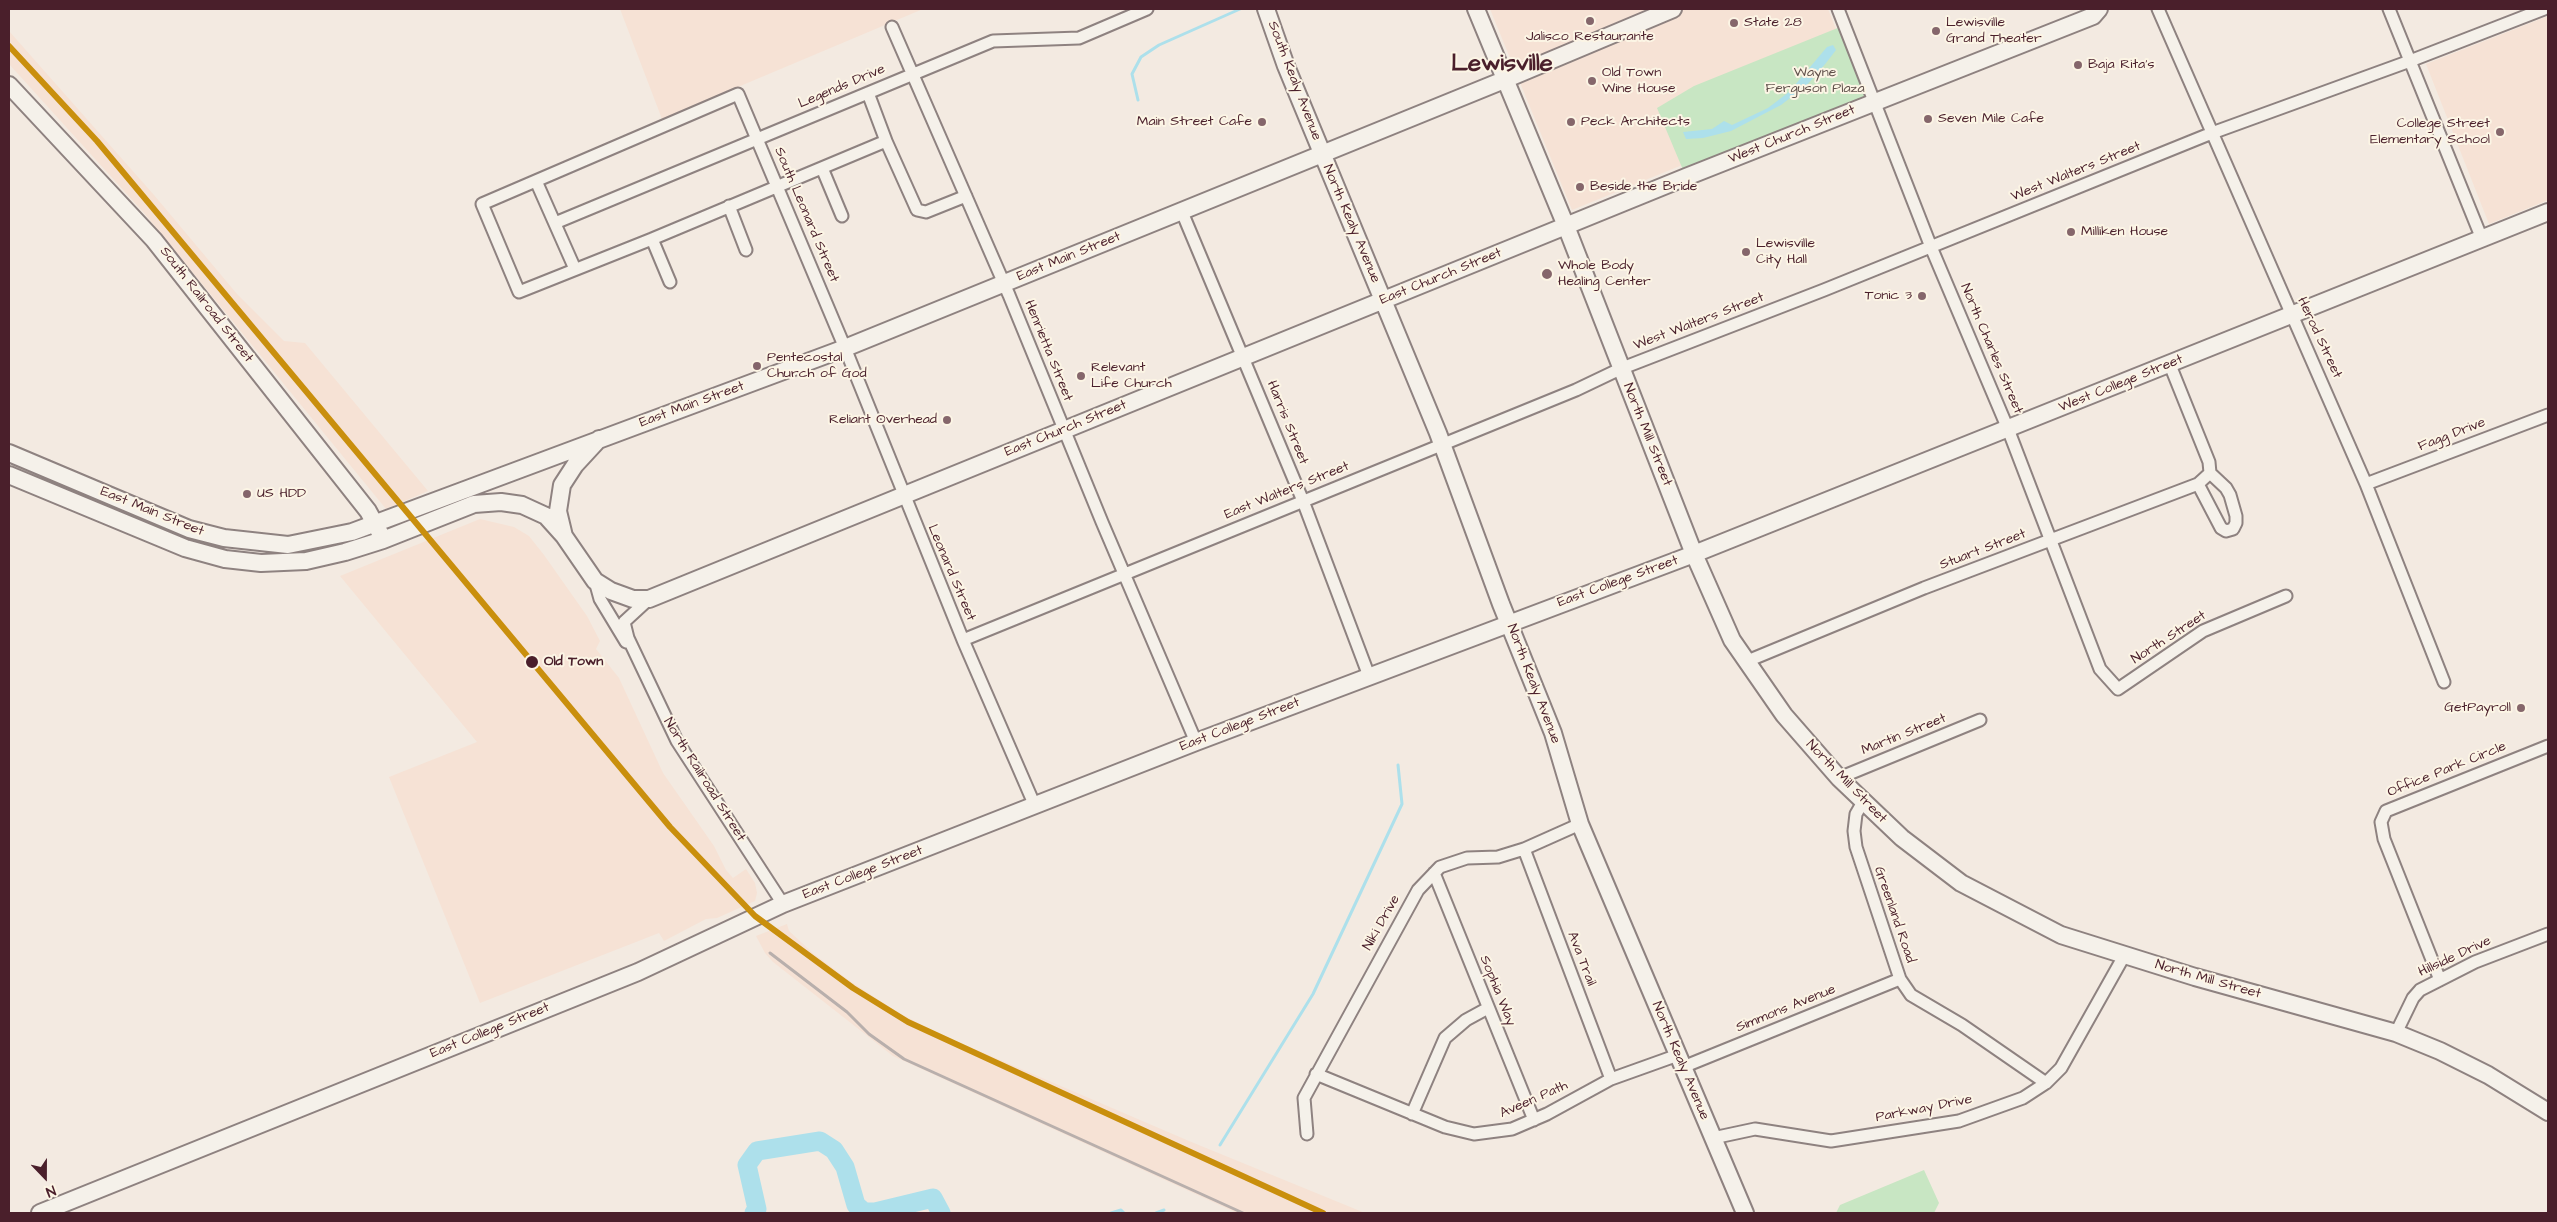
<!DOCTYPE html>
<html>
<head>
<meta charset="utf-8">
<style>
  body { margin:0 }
  #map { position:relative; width:2557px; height:1222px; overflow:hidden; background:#f3eae1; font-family:"Architects Daughter",sans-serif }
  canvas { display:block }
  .frame { position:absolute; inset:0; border:10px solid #4a1f2b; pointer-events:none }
  .north { position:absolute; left:20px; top:1152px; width:50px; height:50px; -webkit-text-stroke:4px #fcf5e5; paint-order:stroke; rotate:158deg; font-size:14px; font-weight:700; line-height:20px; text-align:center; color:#4a1f2b }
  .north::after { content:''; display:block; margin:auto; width:18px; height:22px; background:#4a1f2b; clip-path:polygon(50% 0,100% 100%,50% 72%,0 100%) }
</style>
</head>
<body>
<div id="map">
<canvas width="2557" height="1222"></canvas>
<div class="frame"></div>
<div class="north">N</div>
</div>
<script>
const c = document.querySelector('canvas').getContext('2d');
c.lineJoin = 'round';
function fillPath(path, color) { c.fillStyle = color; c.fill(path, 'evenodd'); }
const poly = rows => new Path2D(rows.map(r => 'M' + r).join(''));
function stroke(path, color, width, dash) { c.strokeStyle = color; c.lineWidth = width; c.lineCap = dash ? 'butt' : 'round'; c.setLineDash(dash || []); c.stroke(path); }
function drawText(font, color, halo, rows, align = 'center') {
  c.font = font + ' "Architects Daughter",sans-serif'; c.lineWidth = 4; c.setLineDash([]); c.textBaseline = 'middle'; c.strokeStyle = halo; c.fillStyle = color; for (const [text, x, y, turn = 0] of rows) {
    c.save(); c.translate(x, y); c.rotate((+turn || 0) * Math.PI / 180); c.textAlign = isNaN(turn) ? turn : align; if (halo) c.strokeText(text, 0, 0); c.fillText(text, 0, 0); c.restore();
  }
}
const built = poly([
  [620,9,923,9,662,119],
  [1490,9,1828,9,1861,92,1572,210],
  [2548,16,2548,200,2489,224,2426,64],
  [9,31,154,195,237,294,284,341,305,343,428,491,386,509,144,213,9,64],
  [480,519,514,527,529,536,544,555,587,616,600,641,596,649,619,678,663,773,714,846,726,870,733,878,746,869,755,883,757,893,755,901,717,918,706,919,664,941,659,933,480,1003,389,777,477,742,340,576],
  [787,924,789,931,814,954,850,981,899,1013,942,1035,1189,1141,1365,1213,1237,1213,893,1056,773,962,765,953,756,936]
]);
const green = poly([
  [1845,25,1876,101,1686,177,1657,108,1694,86],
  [1924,1170,1939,1203,1934,1213,1836,1213,1840,1205]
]);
const water = poly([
  [1833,45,1836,50,1826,63,1807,85,1781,105,1731,131,1703,138,1686,139,1683,132,1712,129,1724,121,1732,125,1768,108,1789,92,1827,47]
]);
const stream = poly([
  [1138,100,1132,74,1141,57,1159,45,1240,9],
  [1220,1145,1313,994,1402,804,1398,765],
  [1111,1213,1121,1210,1124,1213],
  [1156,1213,1164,1210]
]);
const river = poly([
  [754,1213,757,1209,747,1165,757,1151,820,1141,834,1150,845,1167,856,1205,864,1212,875,1212,933,1198,941,1213]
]);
const street = poly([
  [1838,9,1931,247,2008,429,2100,669,2118,689,2203,631,2286,596],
  [2158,9,2366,484,2444,682],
  [2389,9,2482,239],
  [892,27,1009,295,1102,522,1196,742],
  [868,93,886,141],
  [822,168,842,216],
  [536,181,575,269],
  [729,206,746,250],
  [1182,212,1303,501,1369,676],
  [555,223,993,41,1079,38,1147,9],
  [652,239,519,292,482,204,738,94,845,348,963,640,1035,806],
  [670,282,652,239,886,141,917,210,926,212,966,196],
  [2198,484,2221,528,2226,531,2233,529,2236,523,2236,516,2230,495,2226,488,2210,473],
  [2366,484,2548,415],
  [595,581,600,599,626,642],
  [649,599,624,622,628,638,677,741,783,904],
  [963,640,1576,390,1620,369,1824,290,2212,133,2410,61,2544,9],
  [1745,662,1924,588,2198,484,2210,473,2209,462,2170,365],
  [1839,778,1980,720],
  [1863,802,1856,814,1854,831,1856,847,1900,979,1911,995,1962,1025,2046,1083],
  [1524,849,1611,1079],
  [1434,873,1534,1120],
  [2440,980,2384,839,2381,822,2386,811,2548,746],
  [2396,1033,2413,998,2420,990,2475,962,2548,934],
  [1683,1067,1900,979],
  [1316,1074,1445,1127,1474,1134,1512,1129,1547,1114,1611,1079,1678,1055],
  [1412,1114,1445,1038,1466,1020,1488,1008],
  [1307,1134,1304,1098,1418,890,1440,867,1467,858,1498,857,1524,849,1580,824],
  [1713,1138,1755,1129,1831,1141,1959,1121,2023,1098,2046,1083,2061,1068,2124,956]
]);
const secondary = poly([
  [1266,9,1286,66,1438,433,1501,604,1553,733,1580,824,1745,1213],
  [1476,9,1566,226,1694,554,1732,640,1784,715,1839,778,1902,838,1961,883,2061,935,2195,977,2396,1033,2440,1051,2488,1075,2548,1112],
  [9,85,154,240,368,511,380,533],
  [599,439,575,465,562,485,558,511,564,536,595,581,611,591,633,599,649,599,1686,177,2093,16,2099,9],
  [9,453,189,529,224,538,288,545,352,532,845,348,1504,80,1673,9],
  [9,475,185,548,225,559,261,563,306,561,345,552,383,540,474,504,501,502,522,505,546,516,564,536],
  [40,1213,638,972,783,904,1196,742,1694,554,2548,212]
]);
const rail = poly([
  [770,953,847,1012,869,1034,904,1059,1243,1213]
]);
const rail1 = poly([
  [9,46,97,141,670,827,755,916,853,988,908,1022,1323,1213]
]);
const markers = [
  [1590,21,5,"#85666b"],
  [1734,23,5,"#85666b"],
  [1936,31,5,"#85666b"],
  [2078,65,5,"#85666b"],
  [1592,81,5,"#85666b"],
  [1928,119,5,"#85666b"],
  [1262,122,5,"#85666b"],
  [1571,122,5,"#85666b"],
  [2500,132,5,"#85666b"],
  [1580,187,5,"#85666b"],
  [2071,232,5,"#85666b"],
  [1746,252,5,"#85666b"],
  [1547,274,6,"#85666b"],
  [1922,296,5,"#85666b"],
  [757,366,5,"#85666b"],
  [1081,376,5,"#85666b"],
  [947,420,5,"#85666b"],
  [247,494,5,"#85666b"],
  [532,662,7,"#4a1f2b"],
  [2521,708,5,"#85666b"]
];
const poiNames = [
  ["State 28",1744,23],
  ["Lewisville",1946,23],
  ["Grand Theater",1946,39],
  ["Jalisco Restaurante",1590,37,"center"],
  ["Baja Rita's",2088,65],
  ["Old Town",1602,73],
  ["Wine House",1602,89],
  ["Seven Mile Cafe",1938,119],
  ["Main Street Cafe",1252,122,"right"],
  ["Peck Architects",1581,122],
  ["College Street",2490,124,"right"],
  ["Elementary School",2490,140,"right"],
  ["Beside the Bride",1590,187],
  ["Milliken House",2081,232],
  ["Lewisville",1756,244],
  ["City Hall",1756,260],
  ["Whole Body",1558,266],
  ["Healing Center",1558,282],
  ["Tonic 3",1912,296,"right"],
  ["Pentecostal",767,358],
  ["Church of God",767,374],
  ["Relevant",1091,368],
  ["Life Church",1091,384],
  ["Reliant Overhead",937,420,"right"],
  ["US HDD",257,494],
  ["GetPayroll",2511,708,"right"]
];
const parkNames = [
  ["Wayne",1815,73],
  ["Ferguson Plaza",1815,89]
];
const streetNames = [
  ["South Kealy Avenue",1294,81,69],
  ["Legends Drive",842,87,-23],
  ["West Church Street",1792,135,-22],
  ["West Walters Street",2076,172,-22],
  ["South Leonard Street",806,215,67],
  ["North Kealy Avenue",1351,224,67],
  ["East Main Street",1069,257,-22],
  ["East Church Street",1441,277,-22],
  ["South Railroad Street",206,305,52],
  ["West Walters Street",1699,322,-21],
  ["Herod Street",2319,338,65],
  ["North Charles Street",1991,349,67],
  ["Henrietta Street",1048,351,68],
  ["West College Street",2121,384,-22],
  ["East Main Street",692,405,-20],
  ["Harris Street",1287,423,68],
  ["East Church Street",1066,429,-22],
  ["North Mill Street",1647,435,68],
  ["Fagg Drive",2452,435,-21],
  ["East Walters Street",1287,491,-22],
  ["East Main Street",152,512,22],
  ["Stuart Street",1983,550,-21],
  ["Leonard Street",951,573,67],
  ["East College Street",1618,582,-20],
  ["North Street",2169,638,-33],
  ["North Kealy Avenue",1533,684,69],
  ["East College Street",1240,725,-21],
  ["Martin Street",1904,735,-22],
  ["Office Park Circle",2447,770,-22],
  ["North Railroad Street",704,780,58],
  ["North Mill Street",1846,782,46],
  ["East College Street",863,873,-21],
  ["Greenland Road",1894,915,71],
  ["Niki Drive",1382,923,-61],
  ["Hillside Drive",2455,957,-25],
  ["Ava Trail",1581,959,69],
  ["North Mill Street",2208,980,16],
  ["Sophia Way",1497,991,68],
  ["Simmons Avenue",1786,1009,-22],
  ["East College Street",490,1031,-22],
  ["North Kealy Avenue",1680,1061,67],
  ["Aveen Path",1534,1100,-24],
  ["Parkway Drive",1924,1109,-11]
];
const stopNames = [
  ["Old Town",544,662]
];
const townNames = [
  ["Lewisville",1502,65]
];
fillPath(built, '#f6e2d5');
fillPath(green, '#c8e6c3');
fillPath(water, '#ade0eb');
stroke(stream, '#ade0eb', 3);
stroke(river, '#ade0eb', 19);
stroke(street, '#8e8280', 15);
stroke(secondary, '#8e8280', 20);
stroke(street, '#f5f1ea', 11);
stroke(secondary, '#f5f1ea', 16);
stroke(rail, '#b8afac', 3);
stroke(rail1, '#c98f0d', 6);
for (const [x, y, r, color] of markers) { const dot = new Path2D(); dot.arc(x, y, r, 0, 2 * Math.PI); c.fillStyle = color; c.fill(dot); stroke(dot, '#fcf5e5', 2); }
drawText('14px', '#4a1f2b', '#fcf5e5', poiNames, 'left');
drawText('14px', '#60504b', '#fcf5e5', parkNames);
drawText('14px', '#4a1f2b', '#fcf5e5', streetNames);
drawText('bold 14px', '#4a1f2b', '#fcf5e5', stopNames, 'left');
drawText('bold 24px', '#4a1f2b', '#fcf5e5', townNames);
</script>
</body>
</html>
